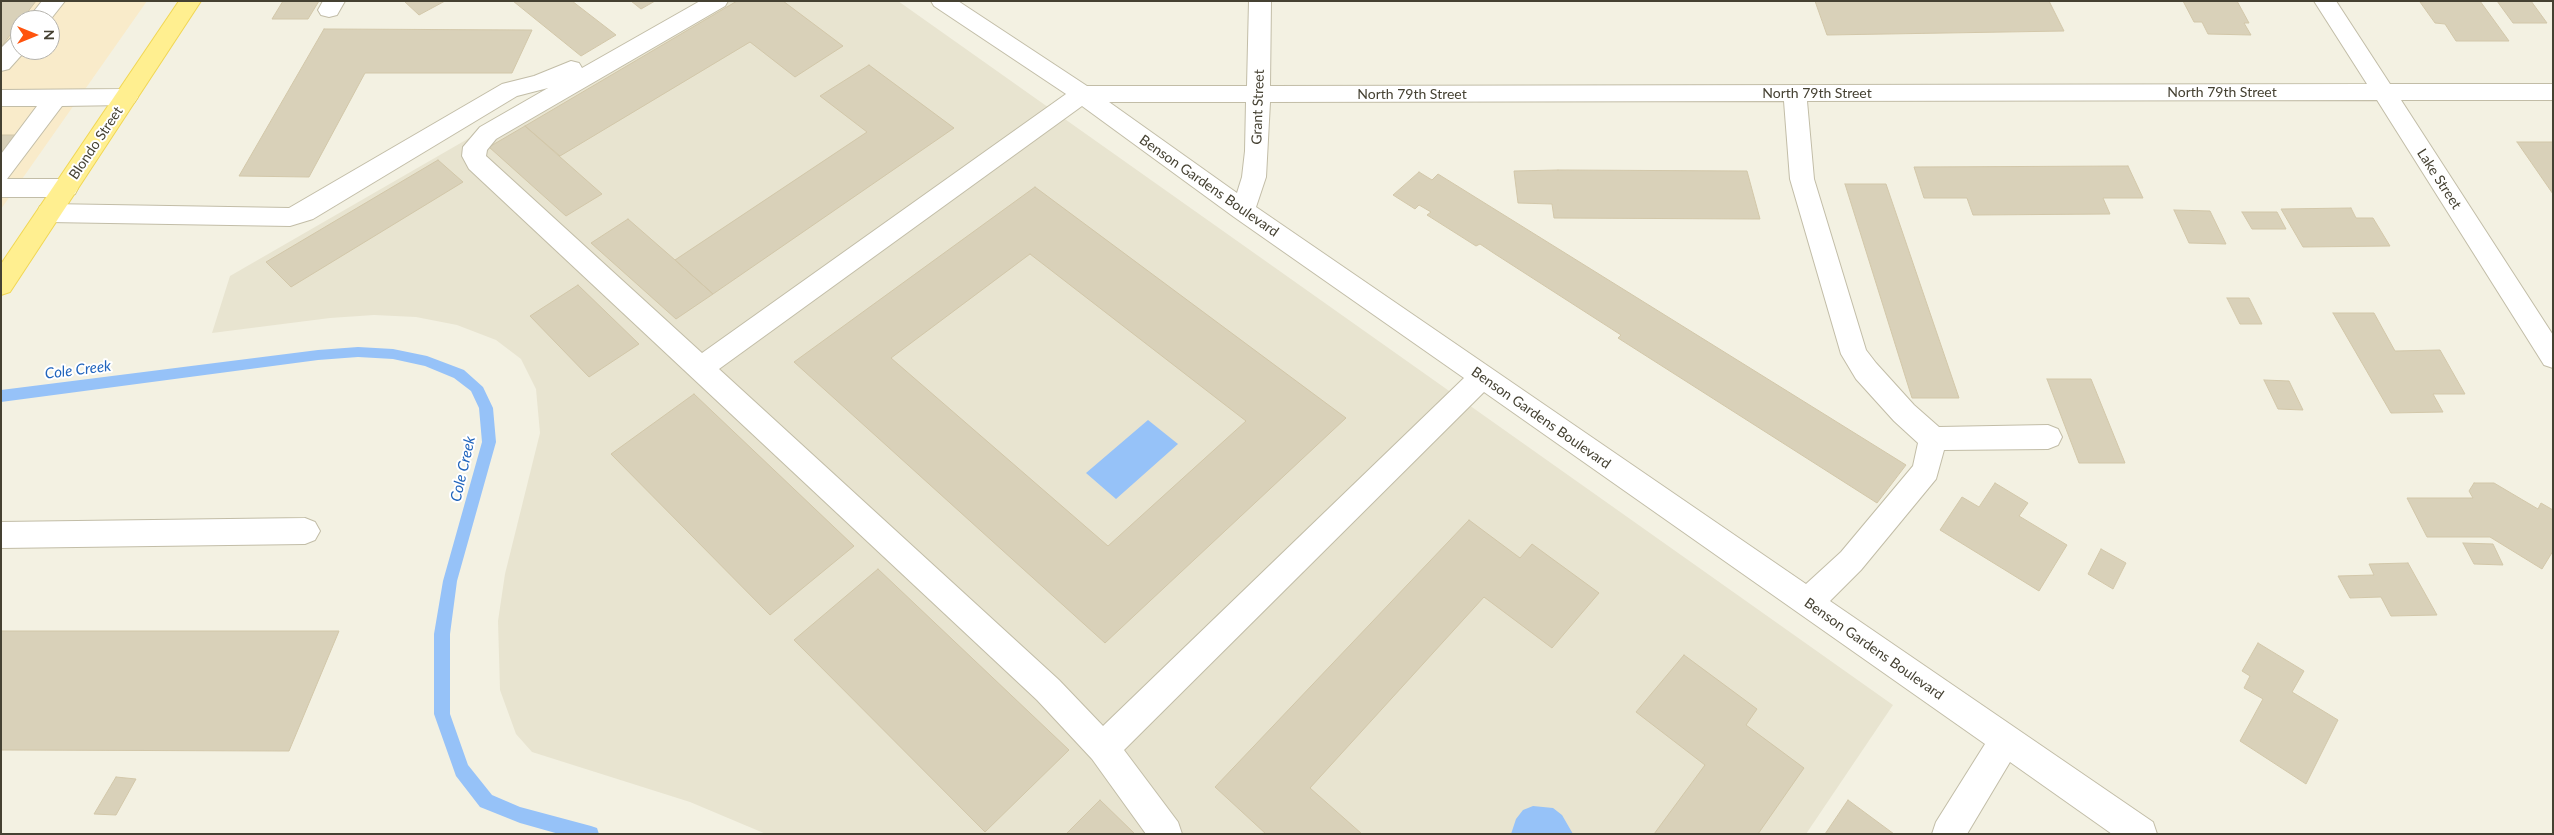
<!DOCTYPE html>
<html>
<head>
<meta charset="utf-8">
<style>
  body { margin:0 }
  #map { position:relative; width:2554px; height:835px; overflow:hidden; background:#f3f1e2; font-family:Lato,sans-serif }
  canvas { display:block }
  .frame { position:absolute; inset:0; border:2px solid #454132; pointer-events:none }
  .north { position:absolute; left:10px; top:10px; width:50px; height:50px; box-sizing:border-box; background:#fff; border:1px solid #b5b3ad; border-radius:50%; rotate:90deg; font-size:14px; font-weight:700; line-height:20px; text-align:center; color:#454132 }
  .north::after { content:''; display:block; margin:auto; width:18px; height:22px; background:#ff540e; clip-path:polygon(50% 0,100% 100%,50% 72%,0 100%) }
</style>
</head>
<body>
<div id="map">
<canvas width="2554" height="835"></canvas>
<div class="frame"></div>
<div class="north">N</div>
</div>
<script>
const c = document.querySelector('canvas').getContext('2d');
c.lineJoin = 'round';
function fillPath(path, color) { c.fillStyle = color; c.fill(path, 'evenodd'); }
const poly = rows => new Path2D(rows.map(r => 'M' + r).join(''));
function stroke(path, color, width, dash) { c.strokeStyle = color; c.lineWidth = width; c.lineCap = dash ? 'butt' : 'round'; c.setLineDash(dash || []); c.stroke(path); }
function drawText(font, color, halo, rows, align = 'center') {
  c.font = font + ' Lato,sans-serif'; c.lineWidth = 4; c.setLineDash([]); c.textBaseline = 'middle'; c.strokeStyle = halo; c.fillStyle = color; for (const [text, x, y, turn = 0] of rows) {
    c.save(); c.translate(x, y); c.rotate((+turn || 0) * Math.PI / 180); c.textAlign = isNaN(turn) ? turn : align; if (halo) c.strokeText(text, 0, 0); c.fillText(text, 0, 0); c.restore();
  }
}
const residential = poly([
  [707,1,898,1,1893,705,1806,834,766,834,690,802,532,752,516,734,500,690,498,621,505,574,540,433,536,389,521,359,496,340,457,325,416,317,374,315,330,318,212,333,230,276]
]);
const commercial = poly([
  [1,1,147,1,1,209],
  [20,20,50,20,50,50,20,50]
]);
const water = poly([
  [1148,420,1178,444,1116,499,1086,473],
  [1533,806,1553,808,1562,815,1573,834,1511,834,1516,819,1523,810]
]);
const stream = poly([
  [358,347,393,349,427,356,464,370,483,387,493,408,496,442,457,581,450,634,450,714,468,765,492,795,520,807,591,826,597,828,599,834,559,834,520,823,480,807,456,776,434,714,434,634,443,581,482,442,479,408,471,391,454,378,425,366,393,359,358,357,318,360,1,402,1,390,318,350,358,347]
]);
const building = poly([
  [1,1,36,1,1,47,1,1],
  [283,1,319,1,308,19,272,19,283,1],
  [404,1,445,1,419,15,404,1],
  [513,1,572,1,616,35,581,56,513,1],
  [631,1,655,1,641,9,631,1],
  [737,1,783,1,843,46,795,77,750,42,560,156,525,126,737,1],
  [1815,1,2049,1,2064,31,1827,35,1815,1],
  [2183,1,2237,1,2249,23,2244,23,2251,35,2208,34,2202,22,2194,22,2183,1],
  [2429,1,2480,1,2509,41,2456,41,2445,24,2435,23,2420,2,2429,1],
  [2497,1,2531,1,2547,23,2513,23,2497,1],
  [324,29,532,30,512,73,365,73,309,177,239,176,324,29],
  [869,65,954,128,713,294,675,260,867,132,820,96,869,65],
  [525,126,602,194,566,216,489,147,525,126],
  [1,135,19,135,1,160,1,135],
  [2517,142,2553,142,2553,194,2517,142],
  [438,160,463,182,291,287,266,262,438,160],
  [2128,166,2143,198,2103,198,2110,214,1973,215,1967,198,1924,198,1914,167,2128,166],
  [1558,170,1747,171,1760,219,1554,218,1552,204,1518,203,1514,171,1558,170],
  [1419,172,1432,180,1438,174,1906,465,1877,503,1618,338,1621,335,1495,254,1480,244,1476,246,1427,215,1431,212,1419,205,1415,209,1393,195,1419,172],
  [1845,184,1886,184,1959,398,1912,398,1845,184],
  [1035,187,1346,418,1105,643,794,362,1035,187],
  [1030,254,1246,421,1108,546,891,358,1030,254],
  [2351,208,2356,218,2373,218,2390,246,2303,247,2281,209,2351,208],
  [2174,210,2210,211,2226,244,2189,243,2174,210],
  [2242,212,2277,212,2286,229,2252,229,2242,212],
  [628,219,675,260,713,294,676,319,591,243,628,219],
  [578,285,639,344,589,377,530,316,578,285],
  [2227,298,2249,298,2262,324,2240,324,2227,298],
  [2333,313,2374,313,2395,351,2440,350,2465,394,2433,394,2443,412,2391,413,2333,313],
  [2047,379,2091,379,2125,463,2079,463,2047,379],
  [2264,380,2289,381,2303,410,2278,409,2264,380],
  [694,394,854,546,770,615,611,454,694,394],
  [1995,483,2028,503,2019,516,2067,545,2039,591,1940,530,1962,497,1979,507,1995,483],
  [2474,483,2494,483,2538,509,2541,503,2553,510,2553,551,2542,569,2490,537,2427,537,2407,498,2473,498,2469,491,2474,483],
  [1469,520,1520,558,1532,544,1599,593,1552,648,1484,597,1310,788,1362,834,1266,834,1215,787,1469,520],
  [2463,543,2493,544,2503,565,2474,564,2463,543],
  [2101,549,2126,563,2113,589,2088,574,2101,549],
  [2408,563,2437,615,2391,616,2381,597,2350,598,2338,576,2374,575,2369,564,2408,563],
  [878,569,1069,750,985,832,794,640,878,569],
  [1,631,339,631,289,751,1,750,1,631],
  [2258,643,2304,671,2292,692,2338,720,2306,784,2240,741,2263,699,2244,688,2250,676,2242,671,2258,643],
  [1684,655,1757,709,1746,725,1804,768,1758,834,1654,834,1705,765,1636,712,1684,655],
  [116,777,136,779,116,815,94,814,116,777],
  [1100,800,1135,834,1066,834,1100,800],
  [1848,800,1894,834,1825,834,1848,800]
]);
const minor = poly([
  [42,1,65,1,50,20,27,20,42,1],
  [323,1,345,1,337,15,329,17,321,15,318,10,323,1],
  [700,1,728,1,725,6,496,139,487,150,486,156,702,353,1066,94,934,6,931,1,958,1,1087,86,1247,86,1249,1,1271,1,1270,86,2367,84,2314,1,2336,1,2390,84,2553,84,2553,100,2401,100,2553,335,2553,368,2544,365,2377,100,1807,101,1814,179,1866,350,1876,363,1914,405,1939,427,2048,425,2058,429,2062,437,2058,445,2048,449,1944,450,1936,479,1861,570,1830,601,2153,822,2157,834,2112,834,2010,762,1967,834,1932,834,1936,822,1985,744,1484,392,1124,750,1178,822,1182,834,1146,834,1092,759,1037,700,469,169,462,156,463,147,480,127,548,88,517,96,313,219,290,226,49,222,40,220,37,213,40,206,49,204,289,208,502,84,534,76,571,61,579,63,582,68,700,1],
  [1784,101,1790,179,1841,354,1856,379,1894,421,1918,443,1913,466,1841,552,1806,584,1256,207,1266,177,1270,102,1784,101],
  [1109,102,1246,102,1245,151,1242,177,1237,193,1109,102],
  [1082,106,1234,217,1464,378,1103,726,1059,680,719,369,1082,106],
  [20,34,20,50,26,50,9,69,1,71,1,48,12,37,20,34],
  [126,89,134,91,138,97,134,103,126,105,62,106,7,179,66,179,75,182,78,188,75,194,66,197,1,197,1,154,37,106,1,106,1,90,126,89],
  [305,518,315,522,320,531,315,540,305,544,1,548,1,522,305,518]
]);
const major = poly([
  [179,1,201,1,10,292,1,295,1,264,179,1]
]);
const streetNames = [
  ["North 79th Street",2222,92],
  ["North 79th Street",1817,93],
  ["North 79th Street",1412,94],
  ["Grant Street",1258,107,-88],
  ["Blondo Street",96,143,-56],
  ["Lake Street",2439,179,57],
  ["Benson Gardens Boulevard",1209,186,35],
  ["Benson Gardens Boulevard",1541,418,35],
  ["Benson Gardens Boulevard",1874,649,35]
];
const waterNames = [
  ["Cole Creek",78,370,-7],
  ["Cole Creek",463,469,-77]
];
fillPath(residential, '#e8e4d0');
fillPath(commercial, '#f9ebca');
fillPath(water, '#96c2f8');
fillPath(stream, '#96c2f8');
fillPath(building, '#d9d1b9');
stroke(building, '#d2c7a9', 1);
stroke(minor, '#c2bda7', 2);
stroke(major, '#f1d753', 2);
fillPath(minor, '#fff');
fillPath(major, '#ffef90');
drawText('14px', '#454132', '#fff', streetNames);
drawText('italic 15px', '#2064bc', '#fff', waterNames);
</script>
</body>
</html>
